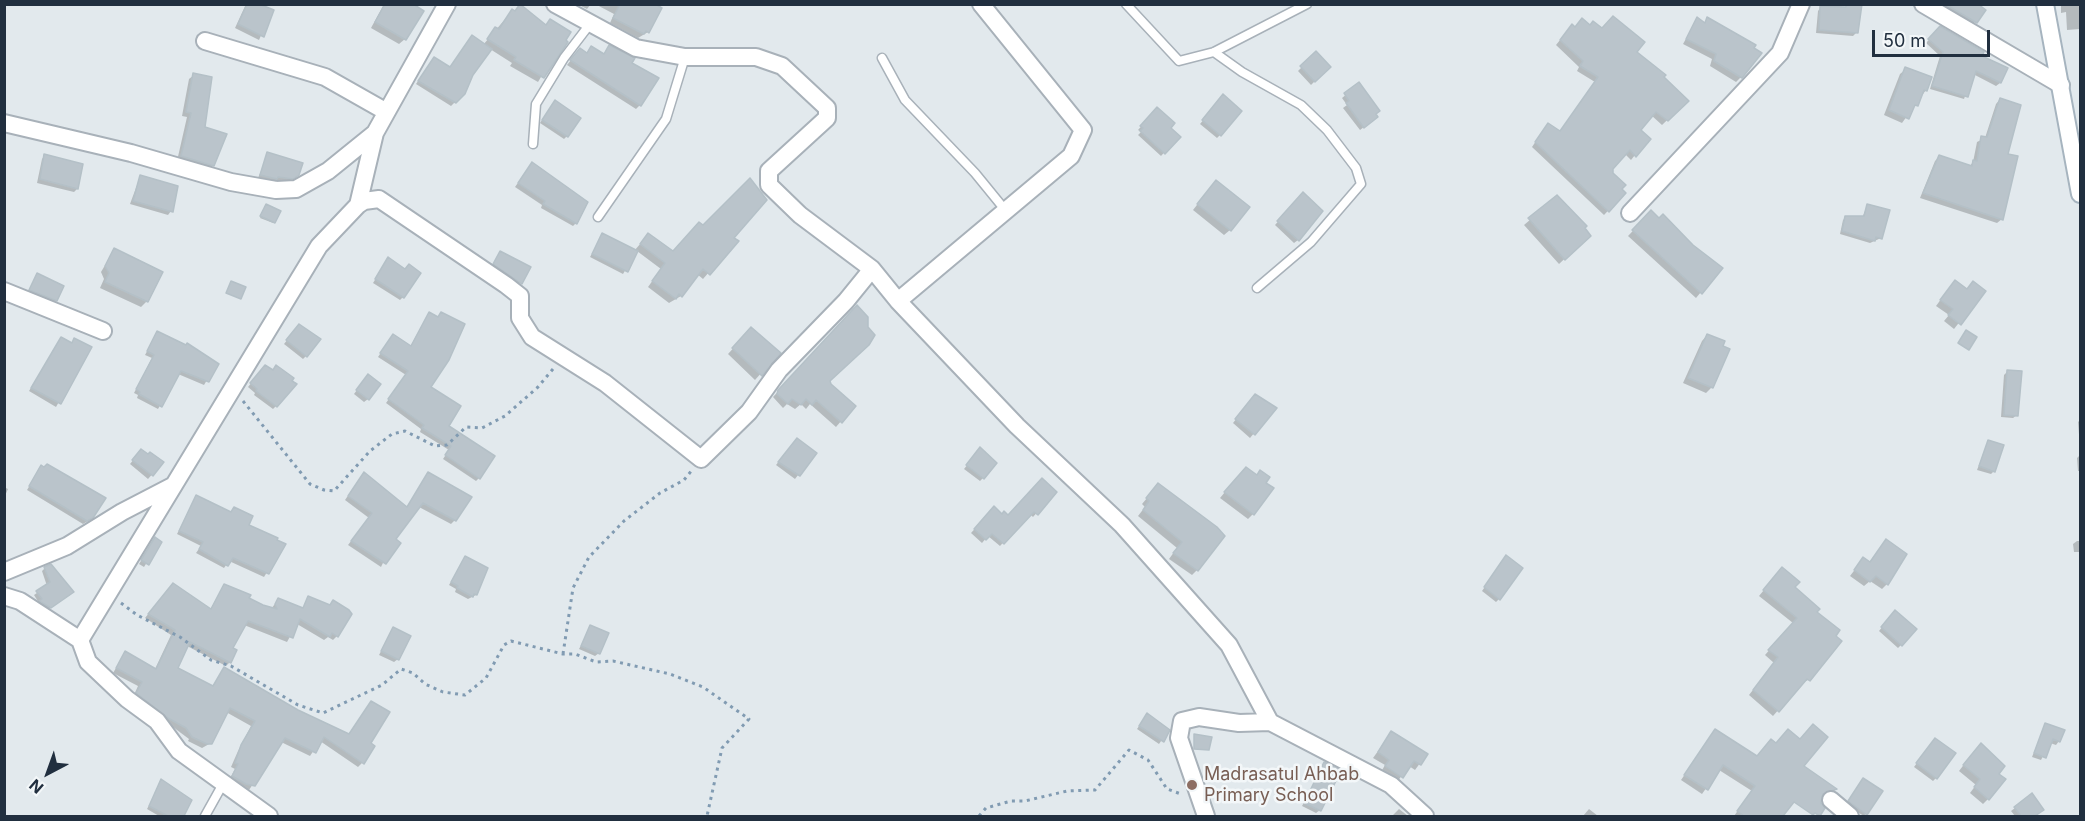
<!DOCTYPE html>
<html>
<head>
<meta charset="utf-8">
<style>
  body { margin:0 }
  #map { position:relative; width:2085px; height:821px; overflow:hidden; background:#e2e9ed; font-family:Inter,sans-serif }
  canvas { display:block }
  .frame { position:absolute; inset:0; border:6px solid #212f3f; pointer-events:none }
  .north { position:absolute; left:18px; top:743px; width:60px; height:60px; -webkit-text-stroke:4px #f3f7f9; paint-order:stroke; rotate:221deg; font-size:16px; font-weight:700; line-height:24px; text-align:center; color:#212f3f }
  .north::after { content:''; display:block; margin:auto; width:21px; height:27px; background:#212f3f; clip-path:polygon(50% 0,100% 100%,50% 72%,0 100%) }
  .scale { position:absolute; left:1872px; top:30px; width:118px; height:27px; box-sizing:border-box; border:3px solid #212f3f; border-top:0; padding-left:8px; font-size:18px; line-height:21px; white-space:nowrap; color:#212f3f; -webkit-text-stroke:4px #f3f7f9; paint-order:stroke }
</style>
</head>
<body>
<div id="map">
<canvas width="2085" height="821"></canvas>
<div class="frame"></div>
<div class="north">N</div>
<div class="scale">50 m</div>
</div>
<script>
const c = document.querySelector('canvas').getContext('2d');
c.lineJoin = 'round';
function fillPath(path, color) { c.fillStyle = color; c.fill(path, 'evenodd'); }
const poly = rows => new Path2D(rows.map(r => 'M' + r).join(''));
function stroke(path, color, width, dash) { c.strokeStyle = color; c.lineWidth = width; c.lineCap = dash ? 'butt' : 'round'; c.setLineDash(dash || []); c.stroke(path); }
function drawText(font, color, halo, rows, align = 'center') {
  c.font = font + ' Inter,sans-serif'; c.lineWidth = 5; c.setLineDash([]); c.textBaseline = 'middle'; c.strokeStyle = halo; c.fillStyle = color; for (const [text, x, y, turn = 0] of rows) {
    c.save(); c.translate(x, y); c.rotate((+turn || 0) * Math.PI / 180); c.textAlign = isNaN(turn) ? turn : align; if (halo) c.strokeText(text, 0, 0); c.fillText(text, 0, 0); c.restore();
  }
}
const shadow = poly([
  [246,4,259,4,272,11,259,40,235,28],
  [384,4,414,4,405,39,399,44,371,28],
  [577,4,591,4,587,9],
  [595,4,651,4,648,32,638,38,610,23,614,14],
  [1947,4,1983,4,1981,8,1984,10,1971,27,1943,11],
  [2061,4,2080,4,2080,29,2067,30,2066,12,2061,13],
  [1847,5,1857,32,1853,36,1816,33,1818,11,1821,7,1843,9],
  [512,11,563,40,538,82,510,66,512,63,490,49,472,74,464,93,451,106,416,84,431,62,450,69,483,45],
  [1697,19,1703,24,1708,19,1741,77,1736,82,1710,66,1712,59,1683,44],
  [1940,28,1980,56,2006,69,2000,83,1996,86,1973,74,1964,99,1930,89,1940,56,1926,43],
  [1568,30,1635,52,1687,101,1662,125,1651,115,1638,130,1635,155,1631,160,1625,154,1612,168,1611,174,1624,194,1604,215,1532,147,1544,129,1559,133,1595,82,1577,71,1579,67,1556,45],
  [609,47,640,105,636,109,567,65,575,55,586,54,591,48,603,55],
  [1316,53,1329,67,1311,85,1298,71],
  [1906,69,1926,90,1902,123,1884,115,1900,74],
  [194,75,210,92,203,128,213,165,208,170,177,161,187,117,182,116,189,79],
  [1359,84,1374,114,1373,120,1360,130,1343,108,1347,105,1342,98],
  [2000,99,2006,155,2002,219,1997,223,1920,198,1935,161,1939,157,1969,167,1973,162,1977,142,1985,138,1996,104],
  [1220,100,1220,135,1217,138,1200,124],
  [552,105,567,136,564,139,540,123],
  [1157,109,1169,128,1178,137,1161,156,1138,135,1141,132,1138,130],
  [268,154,294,178,288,181,274,180,272,182,258,178],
  [45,155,77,189,74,192,37,183,42,159],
  [529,167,576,223,573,226,541,208,542,205,515,187],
  [140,177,171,211,168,215,130,204],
  [1211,187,1230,230,1224,235,1193,210],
  [1303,194,1298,240,1294,243,1275,225],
  [1557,197,1585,226,1583,228,1589,236,1559,264,1524,225],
  [266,205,274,222,273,223,260,218],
  [1867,206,1881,238,1870,243,1840,234,1843,220,1846,217,1862,218],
  [1651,212,1721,268,1696,298,1628,236],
  [602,235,634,251,648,235,673,253,732,238,736,241,703,279,697,274,681,296,669,303,648,287,661,269,637,251,623,274,590,257],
  [114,250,147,301,141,307,100,288,104,279,101,272],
  [501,252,529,268,517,286,491,268],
  [388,259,403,297,400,300,373,283],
  [37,275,56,300,52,304,27,293],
  [1950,287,1984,291,1954,329,1944,321,1949,315,1936,306],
  [857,307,829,380,829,385,854,406,836,427,810,404,806,409,801,404,795,409,787,404,783,408,773,397],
  [429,313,437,318,441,313,429,387,447,426,479,478,476,481,443,459,449,450,420,432,421,429,386,403,406,375,378,357,390,339,410,347],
  [296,329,306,356,303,359,284,344],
  [751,329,779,353,755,380,728,354],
  [157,333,185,347,187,345,216,365,204,385,178,374,158,409,137,398,138,395,134,393,152,358,145,355],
  [1707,335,1728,350,1711,388,1706,393,1683,383,1702,341],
  [75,339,90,347,56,407,29,391,58,343,70,344],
  [262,370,276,406,273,409,254,395,255,393,248,387],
  [2008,371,2017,415,2013,418,2001,417,2004,375],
  [368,375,368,399,364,402,354,394],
  [1252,399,1274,409,1250,438,1233,423],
  [2080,420,2080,447,2078,422],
  [1988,442,1994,471,1991,474,1977,470],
  [794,443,815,453,795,479,776,465],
  [977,453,983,478,980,481,964,469],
  [138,454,162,463,148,479,130,464],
  [2080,455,2080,471,2078,471,2077,458],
  [41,467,92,517,88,521,83,524,27,490],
  [1240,474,1253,514,1248,519,1220,498],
  [360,478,406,508,425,478,455,520,451,524,419,507,394,540,381,567,348,545,369,518,345,500],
  [1158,485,1197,570,1192,575,1169,559,1177,548,1138,516,1145,507,1142,504],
  [4,487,8,489,4,498],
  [1055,492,1033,517,1030,514,1000,546,988,536,982,543,971,533,994,508,1002,516,1008,517],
  [196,497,230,513,234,509,247,526,284,545,264,577,229,561,224,568,196,553,201,546,177,534],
  [155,539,160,542,144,567,139,564],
  [2077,541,2080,541,2080,552,2074,552,2073,544],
  [1881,546,1887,584,1882,589,1870,581,1864,586,1850,576,1863,559,1869,563],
  [465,558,476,595,468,599,455,592,456,589,449,585],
  [1503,561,1499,599,1496,602,1482,591],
  [45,568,68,595,46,611,37,605,39,603,34,595,47,586,42,571],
  [1778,573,1839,641,1808,680,1802,683,1773,716,1749,695,1774,663,1765,655,1793,623,1759,596],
  [224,585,271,609,278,600,302,609,309,598,337,636,333,640,328,637,324,640,297,624,287,642,244,625,231,648,230,662,226,666,187,646,176,669,212,687,224,669,297,712,348,735,371,702,369,743,362,763,358,767,320,741,310,756,281,742,249,790,229,780,235,769,231,767,238,751,251,726,226,712,211,743,202,748,188,741,189,739,133,697,138,686,113,673,125,653,155,669,171,635,145,618,169,589,210,610],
  [1892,615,1901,645,1898,648,1879,631],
  [591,627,599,653,595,656,579,649],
  [393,629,398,659,394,662,379,655],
  [1144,719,1168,731,1159,744,1137,729],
  [2045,725,2059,741,2056,745,2050,743,2041,760,2032,757],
  [1715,731,1796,796,1781,816,1734,816,1752,791,1719,770,1702,794,1681,780],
  [1391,733,1426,755,1415,770,1409,766,1397,782,1381,772,1385,765,1373,758],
  [1932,743,1936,778,1933,781,1914,767],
  [1975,750,1997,774,1988,799,1983,804,1970,793,1976,785,1959,771],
  [1325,764,1320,810,1316,813,1302,806],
  [162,781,190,800,182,816,159,816,147,809],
  [1860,783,1881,791,1864,816,1846,805],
  [2031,796,2039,813,2034,816,2015,816,2011,811],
  [1399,809,1408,816,1392,816],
  [1589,809,1598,816,1583,816]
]);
const building = poly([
  [247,4,259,4,274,10,264,37,238,24,247,4],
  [385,4,413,4,424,11,406,40,375,22,385,4],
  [520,4,546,25,550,19,571,32,566,40,568,42,544,78,514,60,516,57,487,39,495,27,499,29,512,9,515,11,520,4],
  [620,4,655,4,662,8,649,33,646,31,644,34,613,18,620,4],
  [1846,4,1862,4,1858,33,1819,30,1820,6,1846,7,1846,4],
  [1945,4,1978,4,1986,10,1977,23,1945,4],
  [1613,16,1645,42,1637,52,1666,75,1664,77,1689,101,1668,121,1656,112,1641,130,1651,139,1636,157,1630,150,1613,169,1613,173,1626,185,1622,189,1626,193,1609,212,1535,142,1548,123,1560,131,1598,77,1580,66,1583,61,1560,40,1572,24,1575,27,1582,18,1590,25,1593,21,1602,28,1613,16],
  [1697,17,1705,23,1707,17,1756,45,1754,48,1762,53,1742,78,1714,61,1716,54,1686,39,1697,17],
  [1940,26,1984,52,1982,56,2008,68,2001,83,1976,71,1968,97,1932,86,1943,52,1928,39,1940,26],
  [472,35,492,49,473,75,465,94,456,103,418,81,434,57,450,67,472,35],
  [609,45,635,58,632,63,659,78,641,106,570,60,580,48,587,53,591,46,604,54,609,45],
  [1316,51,1331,67,1315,82,1300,66,1316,51],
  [1905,67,1932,77,1927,91,1924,90,1918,106,1915,105,1909,119,1889,110,1905,67],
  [193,73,212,77,205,127,227,134,214,166,181,156,191,113,186,112,193,73],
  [1359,82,1380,111,1376,114,1378,117,1364,128,1346,103,1349,101,1344,93,1359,82],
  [1223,94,1242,111,1221,136,1202,120,1223,94],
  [2000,98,2021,105,2008,154,2018,156,2003,220,1923,193,1939,155,1972,166,1973,160,1977,161,1981,136,1987,137,2000,98],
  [555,100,581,118,568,137,542,120,555,100],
  [1157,107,1175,123,1171,128,1181,137,1165,154,1140,131,1143,128,1140,126,1157,107],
  [267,152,303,163,299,175,293,179,278,177,277,179,260,175,267,152],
  [44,154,83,164,78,189,40,179,44,154],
  [532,162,588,202,577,224,543,204,545,201,518,183,532,162],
  [140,175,178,186,173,212,133,201,140,175],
  [750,178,767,200,734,238,739,241,710,275,703,269,682,297,679,294,676,299,652,281,665,263,640,244,648,233,673,251,699,222,703,225,750,178],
  [1216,180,1250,207,1231,231,1197,204,1216,180],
  [1303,192,1323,211,1299,241,1277,221,1303,192],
  [1557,195,1587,226,1585,228,1591,236,1565,260,1528,218,1557,195],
  [266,204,281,211,275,223,260,216,266,204],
  [1867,204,1890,210,1882,239,1876,237,1875,241,1842,231,1845,216,1864,216,1867,204],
  [1651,210,1659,218,1663,214,1693,245,1723,268,1702,294,1632,230,1651,210],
  [602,233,638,251,628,272,592,254,602,233],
  [114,248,163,272,148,302,105,282,109,273,105,266,114,248],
  [500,251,531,267,522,284,493,264,500,251],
  [388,257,405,269,409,264,421,273,404,298,375,279,388,257],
  [37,273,64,286,57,301,29,290,37,273],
  [1955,280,1967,289,1973,281,1986,291,1961,325,1948,315,1953,309,1940,300,1955,280],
  [231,281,246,287,241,299,226,293,231,281],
  [857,305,868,317,868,327,875,335,869,345,830,381,831,384,856,406,842,423,816,400,812,405,806,399,801,405,792,399,788,404,777,394,778,390,857,305],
  [429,312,438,317,441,312,465,324,449,360,431,387,461,406,449,426,495,456,480,479,445,455,451,446,422,428,424,425,388,399,408,371,380,353,393,334,411,346,429,312],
  [299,324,321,339,307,357,286,340,299,324],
  [751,327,781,353,762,376,732,348,751,327],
  [1966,330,1977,337,1969,350,1958,343,1966,330],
  [157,331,186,345,187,343,219,364,209,382,181,371,162,407,139,394,140,392,136,389,154,355,147,351,157,331],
  [1707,334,1725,341,1723,346,1730,349,1713,388,1688,378,1707,334],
  [61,337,72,343,74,338,92,347,61,404,31,388,61,337],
  [265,365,273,370,276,365,294,378,292,381,297,384,277,407,256,391,257,389,250,383,265,365],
  [2007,370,2022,371,2018,416,2004,415,2007,370],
  [368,374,381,384,369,400,356,390,368,374],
  [1255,394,1277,408,1255,435,1235,419,1255,394],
  [797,438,817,453,800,476,778,462,797,438],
  [1988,440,2004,445,1995,472,1979,466,1988,440],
  [980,447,997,463,984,479,966,465,980,447],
  [141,449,148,454,150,452,164,462,153,476,132,460,141,449],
  [47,464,106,498,93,518,87,521,29,486,41,465,44,467,47,464],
  [1246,467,1257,475,1260,470,1270,477,1266,483,1274,488,1254,515,1224,492,1246,467],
  [364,472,407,507,428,472,472,497,456,521,423,503,396,539,401,543,386,564,351,541,372,513,348,496,364,472],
  [1042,478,1057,492,1038,515,1034,512,1004,544,992,534,986,540,974,529,994,506,1002,514,1004,511,1008,515,1042,478],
  [1158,483,1217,527,1225,536,1198,571,1173,553,1182,542,1143,510,1149,501,1146,498,1158,483],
  [196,495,231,512,234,507,253,516,249,525,278,538,277,540,286,544,269,574,233,558,228,566,199,549,203,542,179,531,196,495],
  [155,537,162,542,149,565,141,560,155,537],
  [1886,539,1907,554,1888,585,1876,576,1870,582,1854,570,1863,557,1870,562,1886,539],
  [1506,555,1523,568,1500,600,1484,587,1506,555],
  [465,556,488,568,477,595,474,594,473,597,457,588,458,586,451,582,465,556],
  [51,564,74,592,51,608,39,601,42,599,36,591,50,582,44,567,51,564],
  [1782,567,1800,582,1795,587,1820,609,1817,612,1840,630,1836,636,1842,641,1810,681,1807,679,1779,712,1753,690,1778,657,1768,650,1797,618,1763,590,1782,567],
  [173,583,211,609,224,584,251,595,249,598,263,605,277,609,275,604,278,598,303,608,308,596,330,605,333,600,349,610,352,614,338,637,332,633,330,637,300,619,293,638,248,621,233,648,237,650,231,663,190,642,178,668,213,686,224,667,298,710,349,734,371,701,390,712,371,743,375,746,364,764,324,737,316,753,285,738,255,786,246,784,232,776,238,764,235,763,241,745,255,721,230,708,212,744,207,744,192,737,186,728,168,718,136,693,142,682,116,668,125,651,156,669,175,630,148,614,173,583],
  [1895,610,1917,629,1902,646,1881,627,1895,610],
  [590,625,609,633,600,654,581,646,590,625],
  [393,627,411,636,399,660,381,651,393,627],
  [1147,713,1170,730,1164,742,1139,726,1147,713],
  [2045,723,2065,730,2060,742,2053,739,2046,758,2034,753,2045,723],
  [1813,724,1828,737,1804,766,1837,789,1823,794,1821,803,1825,808,1820,816,1815,813,1813,815,1794,802,1783,816,1744,816,1737,811,1755,786,1723,765,1708,790,1684,775,1715,729,1757,756,1771,739,1776,743,1788,729,1800,739,1813,724],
  [1391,731,1428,754,1421,765,1414,761,1403,778,1385,766,1389,760,1378,752,1391,731],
  [1194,734,1212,737,1209,750,1194,749,1194,734],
  [1935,738,1956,753,1937,779,1916,763,1935,738],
  [1981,743,2005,766,1999,774,2006,779,1989,800,1974,787,1980,779,1963,765,1981,743],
  [1324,762,1341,771,1321,811,1304,803,1324,762],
  [1863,778,1883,791,1867,815,1848,801,1863,778],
  [161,779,192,800,184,816,168,816,149,806,161,779],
  [2032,793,2044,810,2035,816,2021,816,2014,807,2032,793]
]);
const path = poly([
  [243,401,310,484,324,490,334,491,370,451,392,434,405,431,435,446,447,445,466,427,482,428,505,416,538,387,553,369],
  [121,603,137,615,180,637,211,660,231,666,298,705,323,713,382,685,401,669,413,673,425,684,443,692,465,695,486,678,504,645,511,641,563,654,575,654,596,662,613,661,670,674,703,687,749,719,722,748,707,816],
  [563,654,573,588,589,557,624,521,660,493,684,480,692,470],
  [979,816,986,808,1011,801,1025,801,1067,791,1095,790,1129,750,1148,760,1167,789,1181,794]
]);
const service = poly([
  [1126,4,1179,61,1214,52,1307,4],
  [1214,52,1242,72,1301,105,1327,130,1356,168,1361,184,1311,242,1257,288],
  [882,58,905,100,975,173,1006,211],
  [533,144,536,104,564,58,590,24],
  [598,217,666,119,685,57],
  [205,816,224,782]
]);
const minor = poly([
  [555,4,636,48,685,57,756,57,782,66,827,108,827,118,769,171,769,185,800,215,872,269,898,301,1017,426,1122,525,1229,645,1270,722,1391,785,1425,816],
  [1923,4,2061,85],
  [205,41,325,77,385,111],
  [4,123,131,153,231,182,276,190,296,189,328,171,375,133],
  [358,205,364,201,379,199,506,285,520,296,520,318,532,337,605,383,701,459,749,412,779,370,846,301,872,269],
  [1630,213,1780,53,1801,4],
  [4,291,103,331],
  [898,301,1071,156,1083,130,981,4],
  [4,572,67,546,122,512,174,485],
  [4,596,20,601,80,640],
  [1831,800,1850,816],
  [269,816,179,751,157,721,127,699,88,662,80,640,319,246,358,205,375,133,447,4],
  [1206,816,1179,738,1182,721,1199,717,1239,723,1270,722]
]);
const secondary = poly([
  [2045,4,2080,194]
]);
const markers = [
  [1192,785,6,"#8d6e63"]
];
const educationNames = [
  ["Madrasatul Ahbab",1204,775],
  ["Primary School",1204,796]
];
fillPath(shadow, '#0003');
fillPath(building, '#bac4cb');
stroke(building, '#b4c0c7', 1.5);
stroke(service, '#a8b1b9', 11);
stroke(minor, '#a8b1b9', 20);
stroke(secondary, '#a6b4bf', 20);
stroke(path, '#819bb2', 3, [3, 4.5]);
stroke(service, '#fff', 8);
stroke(minor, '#fff', 16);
stroke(secondary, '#fff', 16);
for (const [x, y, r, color] of markers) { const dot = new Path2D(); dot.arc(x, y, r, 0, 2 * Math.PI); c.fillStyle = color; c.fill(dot); stroke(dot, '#f3f7f9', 2); }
drawText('18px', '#785e54', '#f3f7f9', educationNames, 'left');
</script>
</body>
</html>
